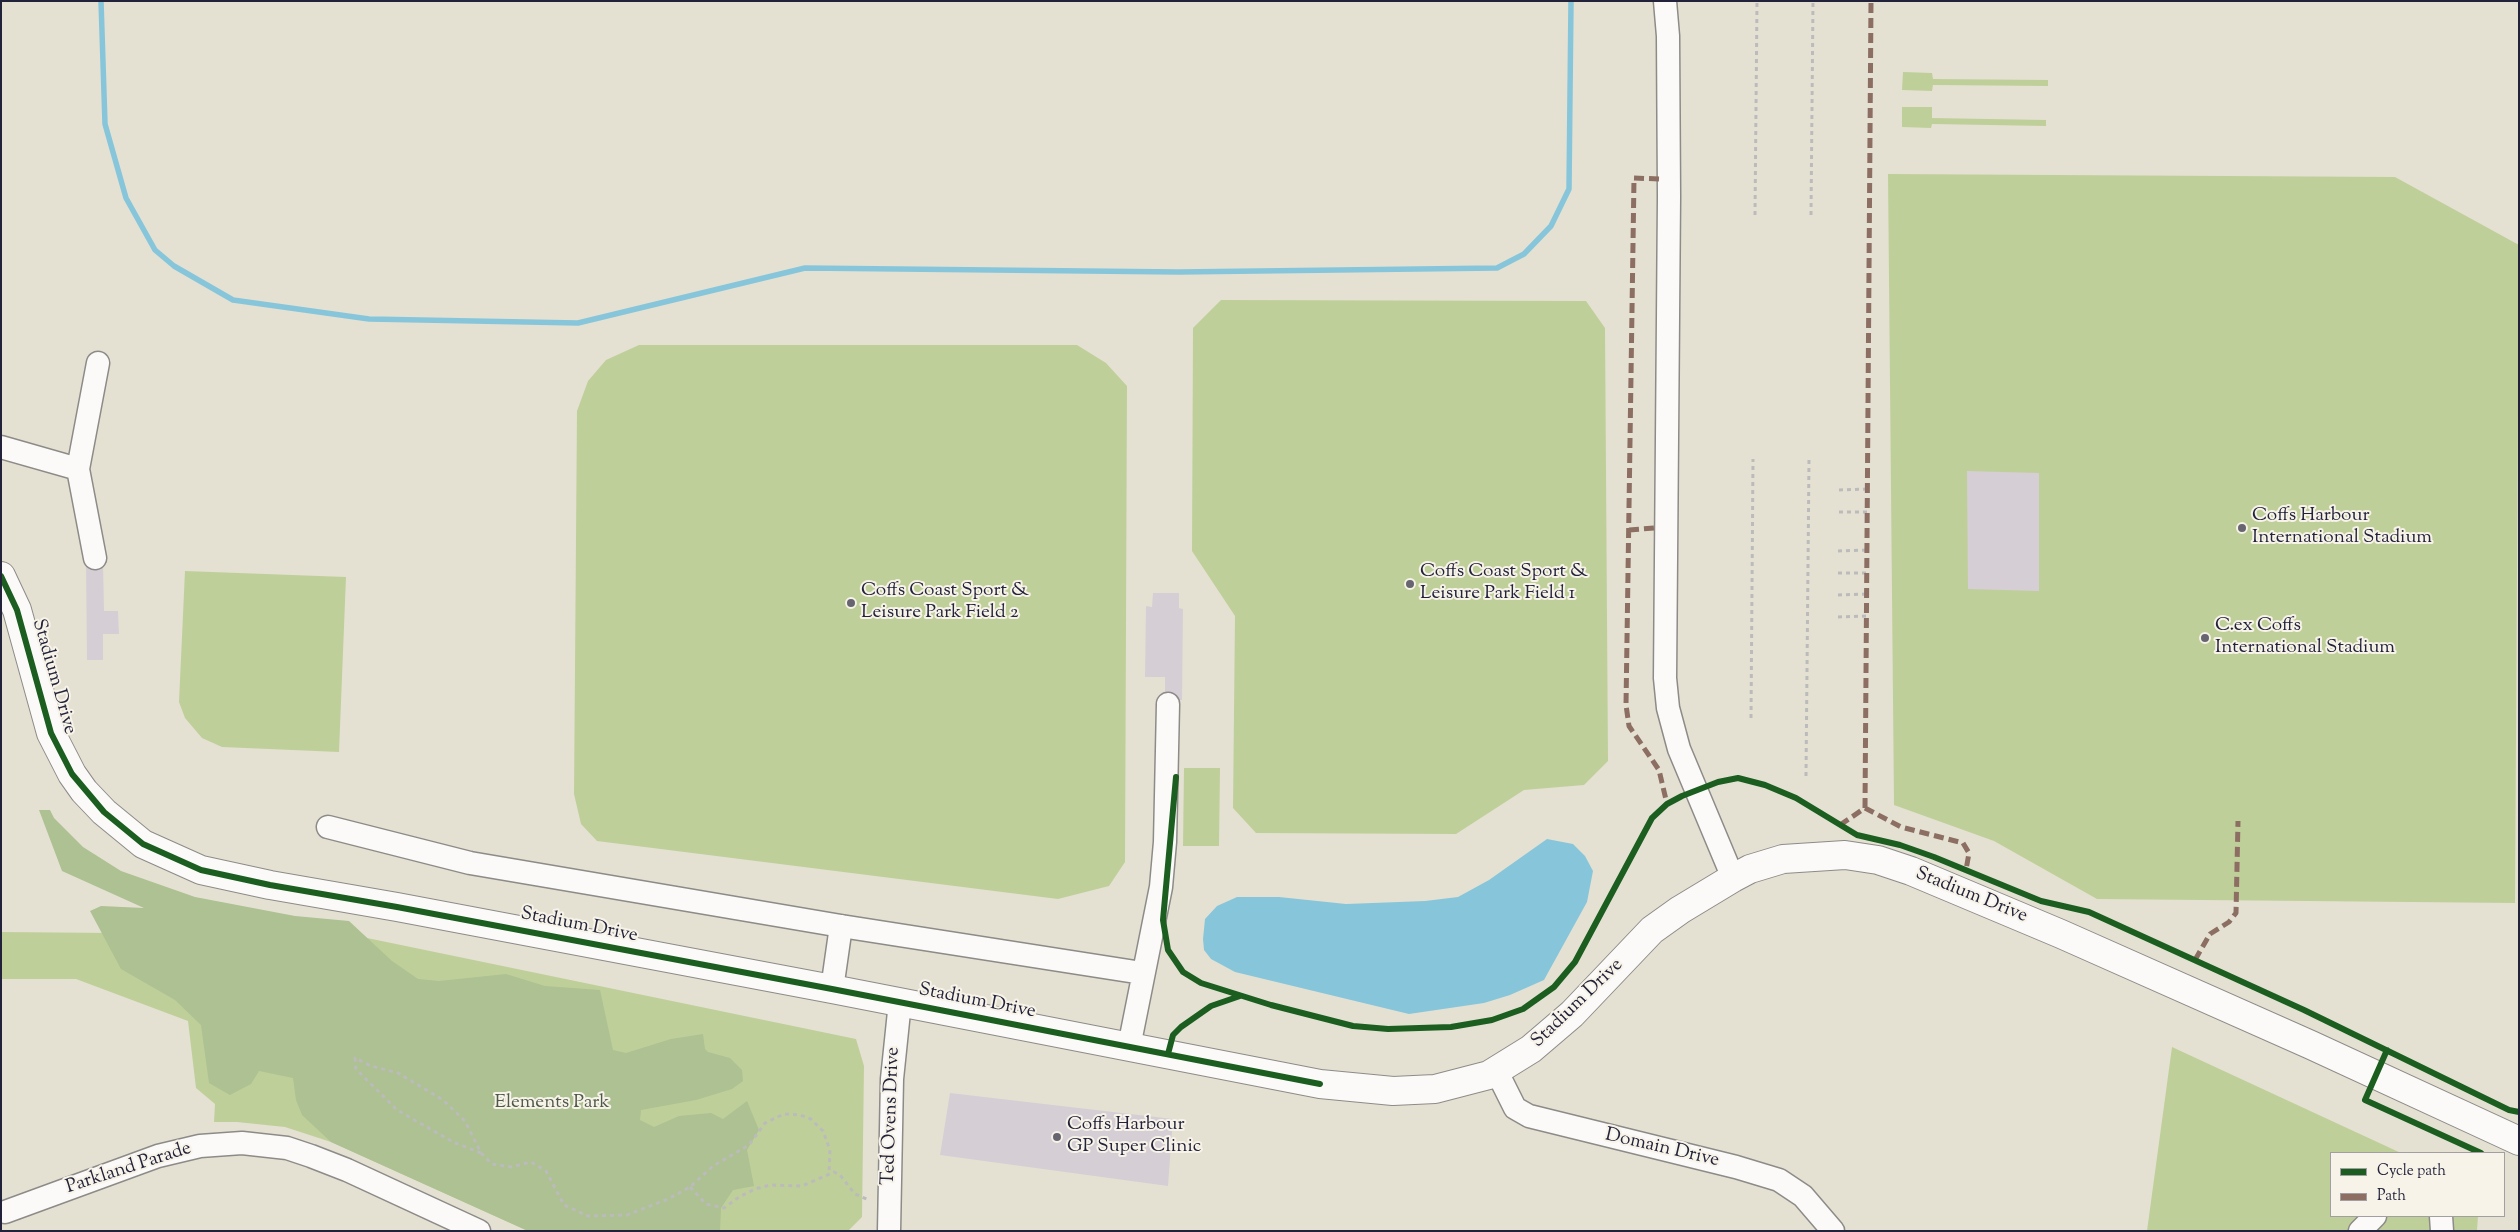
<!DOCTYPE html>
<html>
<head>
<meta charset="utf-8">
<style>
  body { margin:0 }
  #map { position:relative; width:2520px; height:1232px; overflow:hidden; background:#e4e1d3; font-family:"Sorts Mill Goudy",serif }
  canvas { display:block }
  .frame { position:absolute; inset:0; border:2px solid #22223b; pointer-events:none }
  .legend { position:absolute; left:2330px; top:1152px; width:175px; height:65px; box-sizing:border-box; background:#f7f3e8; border:1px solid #a29fa3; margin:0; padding:6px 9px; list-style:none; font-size:15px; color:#22223b }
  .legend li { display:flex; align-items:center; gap:10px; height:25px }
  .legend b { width:25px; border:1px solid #a29fa3 }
</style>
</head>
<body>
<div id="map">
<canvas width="2520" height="1232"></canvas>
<div class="frame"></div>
<ul class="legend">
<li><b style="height:6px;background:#1b5e20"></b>Cycle path</li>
<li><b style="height:6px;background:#8d6e63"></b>Path</li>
</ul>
</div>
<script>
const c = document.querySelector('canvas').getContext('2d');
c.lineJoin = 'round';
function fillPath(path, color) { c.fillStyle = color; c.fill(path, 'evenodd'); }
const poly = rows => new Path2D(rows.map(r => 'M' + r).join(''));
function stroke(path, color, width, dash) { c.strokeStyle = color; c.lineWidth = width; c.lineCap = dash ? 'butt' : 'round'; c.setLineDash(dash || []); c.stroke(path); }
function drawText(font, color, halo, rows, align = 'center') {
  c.font = font + ' "Sorts Mill Goudy",serif'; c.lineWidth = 4; c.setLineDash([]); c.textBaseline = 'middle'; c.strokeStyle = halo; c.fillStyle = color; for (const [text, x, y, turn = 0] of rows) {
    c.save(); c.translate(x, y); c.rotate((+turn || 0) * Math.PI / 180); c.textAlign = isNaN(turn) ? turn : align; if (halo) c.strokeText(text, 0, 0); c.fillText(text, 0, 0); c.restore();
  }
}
const green = poly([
  [1903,72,1932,73,1933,79,2048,80,2048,86,1933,85,1932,91,1902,90],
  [1902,107,1932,107,1932,118,2046,120,2046,126,1932,124,1931,128,1902,127],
  [1888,174,2395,177,2519,245,2515,903,2097,899,1994,841,1894,805],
  [1221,300,1586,301,1605,328,1608,761,1584,785,1524,790,1456,834,1256,833,1233,808,1235,616,1192,551,1193,328],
  [639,345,1077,345,1106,363,1127,386,1125,862,1109,886,1058,899,597,841,581,824,574,794,577,411,588,381,606,360],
  [185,571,346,577,339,752,222,747,202,738,185,718,179,702],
  [1184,768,1220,768,1219,846,1183,846],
  [1,932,337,935,338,932,856,1039,864,1066,862,1217,849,1230,528,1231,331,1142,285,1127,237,1122,214,1122,215,1104,196,1088,188,1021,76,979,1,979],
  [2172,1047,2401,1153,2331,1153,2331,1216,2478,1216,2477,1231,2147,1231]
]);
const forest = poly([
  [39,810,50,810,54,818,83,847,121,871,195,897,295,916,349,921,392,961,418,979,439,981,506,974,545,986,600,990,613,1050,626,1053,671,1039,703,1034,705,1049,708,1052,730,1058,742,1070,743,1081,732,1089,696,1100,641,1110,640,1120,654,1127,679,1116,711,1113,723,1119,747,1101,759,1130,747,1150,754,1186,733,1190,721,1208,720,1231,528,1231,331,1142,302,1115,296,1100,293,1078,259,1071,251,1084,230,1095,209,1083,201,1025,175,1000,121,969,90,911,101,906,144,908,62,871]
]);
const water = poly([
  [1547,839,1573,844,1585,856,1593,871,1587,902,1544,980,1510,995,1484,1003,1409,1014,1235,972,1211,959,1204,950,1203,939,1205,919,1217,906,1237,897,1279,897,1346,904,1425,901,1458,897,1489,880]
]);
const stream = poly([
  [101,1,105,124,126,198,155,250,174,266,233,300,369,319,578,323,805,268,1179,272,1497,268,1524,254,1551,226,1569,189,1571,1]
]);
const building = poly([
  [1967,471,2039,473,2039,591,1968,589],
  [86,562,103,562,104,611,118,611,119,634,103,634,103,660,87,660],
  [1153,593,1179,593,1179,608,1183,609,1182,700,1165,700,1165,677,1145,677,1146,606,1152,607],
  [950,1093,1173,1119,1168,1186,940,1155]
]);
const path = poly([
  [1755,215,1757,1],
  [1811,215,1813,1],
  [1839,490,1867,489],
  [1839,512,1867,512],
  [1838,551,1867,550],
  [1838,573,1867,573],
  [1838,595,1867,594],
  [1838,617,1866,616],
  [1751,718,1753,459],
  [1806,776,1809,459],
  [481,1153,453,1142,397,1110,356,1069,355,1058,371,1066,398,1073,443,1100,465,1121,481,1153,492,1164,511,1167,531,1162,546,1171,564,1205,588,1216,627,1215,668,1199,690,1187,713,1166,749,1145,765,1123,784,1114,800,1115,811,1119,823,1131,830,1150,829,1174],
  [690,1187,706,1204,724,1208,739,1197,755,1189,770,1185,802,1186,834,1172,840,1175,855,1194,869,1200]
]);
const minor = poly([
  [1665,1,1668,36,1669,197,1665,678,1668,708,1679,749,1733,878],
  [1,447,78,469],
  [95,558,78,469,98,363],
  [328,827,470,863,841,926,1142,973],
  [832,989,841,926],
  [1129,1047,1161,887,1165,842,1168,704],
  [1496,1070,1515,1108,1529,1116,1736,1167,1779,1180,1803,1196,1833,1231],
  [5,1212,158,1156,200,1146,242,1143,287,1148,311,1156,347,1170,479,1231],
  [2441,1216,2442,1231],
  [889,1231,892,1079,900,1002],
  [2360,1231,2375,1216]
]);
const major = poly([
  [1,576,17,610,51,733,72,774,84,791,104,812,143,844,201,870,270,885,397,907,832,989,1320,1084,1393,1091,1435,1089,1489,1075,1531,1049,1572,1014,1652,930,1680,910,1733,878,1750,869,1783,859,1845,855,1878,860,1911,871,2061,934,2311,1045,2519,1141]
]);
const quiet = poly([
  [1659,179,1634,178,1626,705,1629,726,1659,770,1667,804],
  [1629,530,1655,528],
  [1865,808,1871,1],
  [1840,825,1865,808,1901,827,1963,843,1969,853,1966,870],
  [2195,960,2210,934,2229,922,2236,913,2238,821]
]);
const cycleway = poly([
  [1,576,17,610,51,733,72,774,104,812,143,844,201,870,270,885,397,907,832,989,1320,1084],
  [1176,777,1163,920,1168,950,1183,972,1201,983,1271,1005,1353,1026,1388,1029,1451,1027,1492,1020,1523,1009,1554,987,1575,962,1652,818,1667,804,1682,796,1718,782,1738,778,1765,785,1796,798,1857,835,1900,845,1934,857,2041,901,2089,912,2304,1010,2509,1110,2519,1112],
  [2387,1050,2365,1100,2481,1153],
  [1168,1054,1173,1035,1181,1027,1211,1006,1240,996]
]);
const markers = [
  [2242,528,5,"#666570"],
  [1410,584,5,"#666570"],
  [851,603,5,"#666570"],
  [2205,638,5,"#666570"],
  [1057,1137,5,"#666570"]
];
const poiNames = [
  ["Coffs Harbour",2252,517],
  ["International Stadium",2252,539],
  ["Coffs Coast Sport &",1420,573],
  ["Leisure Park Field 1",1420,595],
  ["Coffs Coast Sport &",861,592],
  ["Leisure Park Field 2",861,614],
  ["C.ex Coffs",2215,627],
  ["International Stadium",2215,649],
  ["Coffs Harbour",1067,1126],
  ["GP Super Clinic",1067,1148]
];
const streetNames = [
  ["Stadium Drive",53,677,74],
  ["Stadium Drive",1971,896,22],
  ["Stadium Drive",579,926,11],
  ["Stadium Drive",977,1002,11],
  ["Stadium Drive",1578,1004,-44],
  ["Ted Ovens Drive",892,1116,-88],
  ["Domain Drive",1662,1149,13],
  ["Parkland Parade",129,1169,-18]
];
const parkNames = [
  ["Elements Park",552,1104]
];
fillPath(green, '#bfcf99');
fillPath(forest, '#adc192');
fillPath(water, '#87c6da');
stroke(stream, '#87c6da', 5.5);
fillPath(building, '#d6ced5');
stroke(minor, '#8d8b88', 25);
stroke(major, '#8d8b88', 30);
stroke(path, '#bcbbbb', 3, [4, 4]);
stroke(minor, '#fbfaf8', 22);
stroke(major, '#fbfaf8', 28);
stroke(quiet, '#8d6e63', 5, [10, 5]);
stroke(cycleway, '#1b5e20', 6);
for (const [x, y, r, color] of markers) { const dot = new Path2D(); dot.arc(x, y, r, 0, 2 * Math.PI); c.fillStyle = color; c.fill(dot); stroke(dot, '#f7f3e8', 2); }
drawText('19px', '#22223b', '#f7f3e8', poiNames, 'left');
drawText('19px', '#22223b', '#f7f3e8', streetNames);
drawText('19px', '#4e594b', '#f7f3e8', parkNames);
</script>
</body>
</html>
